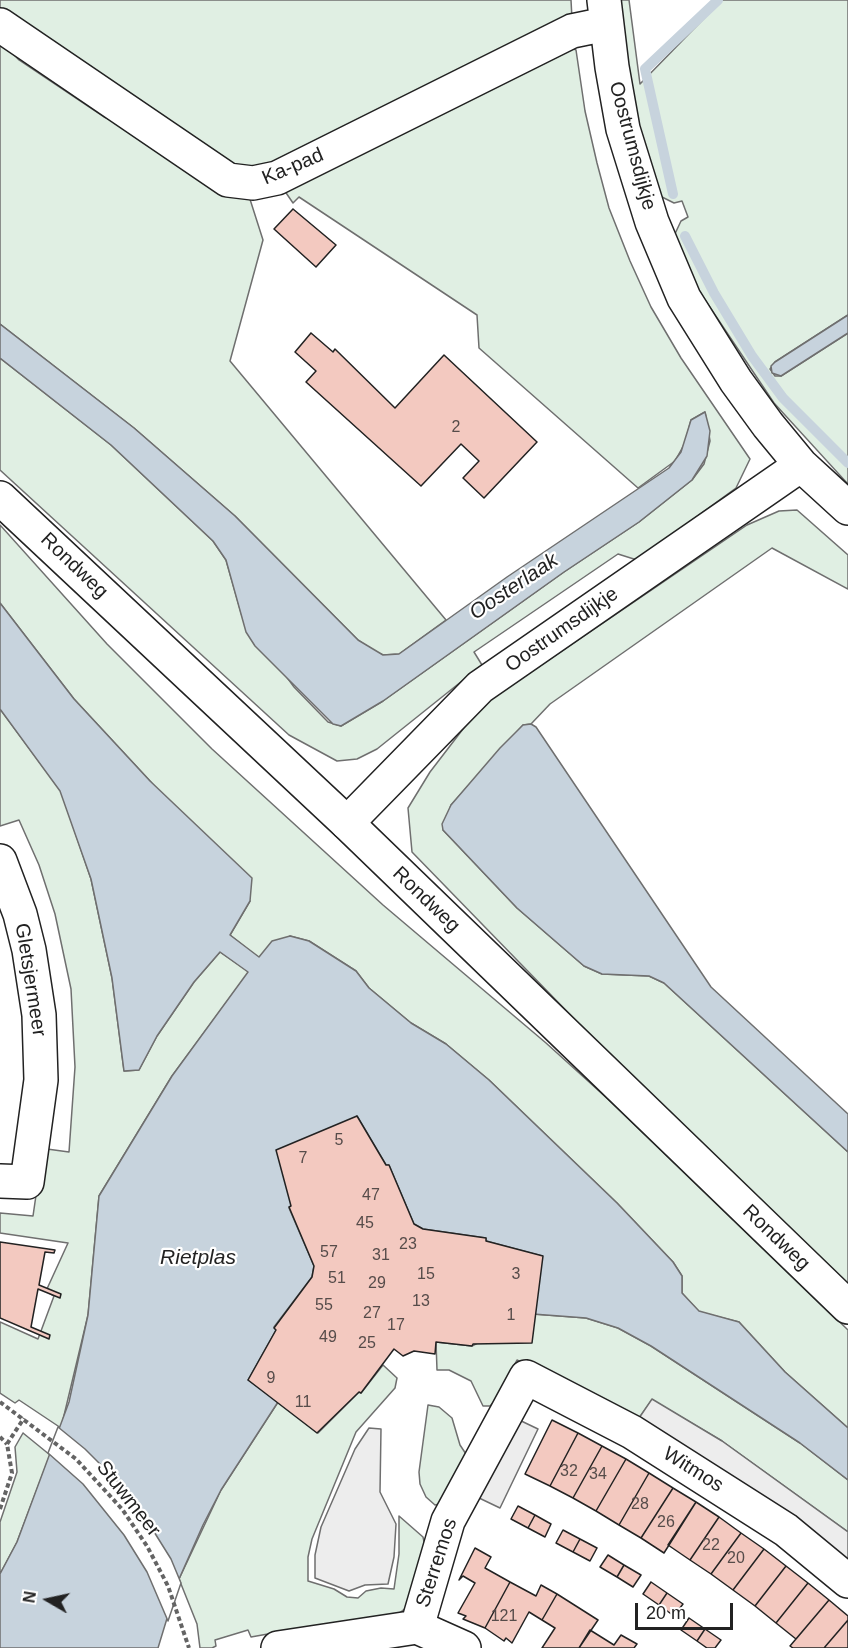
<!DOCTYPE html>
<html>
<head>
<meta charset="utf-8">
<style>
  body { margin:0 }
  #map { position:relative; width:848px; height:1648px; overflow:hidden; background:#fff; font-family:Helvetica,sans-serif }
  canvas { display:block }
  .north { position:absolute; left:18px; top:1570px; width:60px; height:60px; -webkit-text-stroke:4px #fff; paint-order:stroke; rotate:279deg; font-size:16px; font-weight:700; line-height:24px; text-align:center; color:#222 }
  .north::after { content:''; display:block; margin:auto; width:21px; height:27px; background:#222; clip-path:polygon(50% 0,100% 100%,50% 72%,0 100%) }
  .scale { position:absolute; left:635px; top:1603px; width:98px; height:27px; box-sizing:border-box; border:3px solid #222; border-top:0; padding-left:8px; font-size:18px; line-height:21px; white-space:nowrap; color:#222; -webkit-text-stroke:4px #fff; paint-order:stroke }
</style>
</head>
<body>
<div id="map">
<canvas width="848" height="1648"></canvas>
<div class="north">N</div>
<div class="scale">20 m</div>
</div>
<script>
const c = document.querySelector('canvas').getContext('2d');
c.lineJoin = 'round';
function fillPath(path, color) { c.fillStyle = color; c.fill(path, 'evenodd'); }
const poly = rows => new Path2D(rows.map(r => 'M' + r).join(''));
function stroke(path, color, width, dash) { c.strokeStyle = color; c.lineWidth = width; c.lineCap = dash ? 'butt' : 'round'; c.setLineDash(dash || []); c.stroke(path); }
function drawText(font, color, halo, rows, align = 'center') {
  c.font = font + ' Helvetica,sans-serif'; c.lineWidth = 4.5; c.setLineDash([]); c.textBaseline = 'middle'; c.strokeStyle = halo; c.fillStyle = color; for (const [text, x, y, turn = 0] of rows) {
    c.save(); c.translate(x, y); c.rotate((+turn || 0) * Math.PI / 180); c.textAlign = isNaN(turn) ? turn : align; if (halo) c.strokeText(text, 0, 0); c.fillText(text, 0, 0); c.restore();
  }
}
const green = poly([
  [0,0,571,0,572,19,277,167,234,169,0,13,0,0],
  [618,0,629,0,640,84,722,0,848,0,848,315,775,362,770,369,775,376,781,376,848,333,848,484,774,403,695,285,673,238,681,221,688,217,682,201,674,203,656,194,631,93,618,0],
  [0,40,19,60,104,117,143,133,248,193,263,240,230,361,446,620,399,654,383,655,374,651,358,640,235,516,134,428,0,324,0,40],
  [570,47,576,50,585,111,597,163,609,208,630,261,651,307,681,358,750,459,736,488,637,560,618,554,474,652,482,665,377,749,357,759,337,761,289,735,0,470,0,358,111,445,213,541,226,560,242,616,294,687,328,722,341,726,346,723,383,701,564,572,639,522,692,480,704,464,710,441,705,412,691,420,685,443,675,461,638,488,479,348,477,315,299,197,293,203,282,187,570,47],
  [797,510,848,555,848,589,772,548,550,704,531,724,523,725,451,805,443,830,517,908,584,966,602,974,649,976,664,983,848,1152,848,1284,620,1066,412,852,408,808,430,772,463,729,490,700,747,525,779,511,797,510],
  [0,525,107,644,212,749,383,905,546,1043,609,1100,848,1330,848,1428,785,1372,739,1322,699,1312,682,1293,682,1276,673,1262,617,1203,489,1080,446,1044,411,1023,369,988,356,971,309,941,290,936,259,958,230,935,250,901,150,781,74,699,0,603,0,525],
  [0,709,61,791,91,879,112,978,124,1071,139,1070,157,1036,194,982,220,952,249,972,172,1076,99,1196,88,1315,61,1428,19,1400,15,1403,0,1393,0,1322,38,1339,54,1296,46,1291,68,1243,0,1233,0,1213,33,1216,42,1154,47,1149,69,1152,75,1067,71,989,55,914,39,865,19,820,0,826,0,709],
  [533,1314,586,1318,618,1328,651,1346,800,1443,848,1480,848,1532,722,1441,652,1400,637,1421,517,1360,496,1400,490,1406,483,1406,471,1381,449,1370,437,1370,436,1342,472,1346,533,1314],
  [383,1365,397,1378,395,1388,356,1432,312,1539,308,1557,308,1581,334,1589,347,1597,358,1598,366,1591,381,1588,394,1589,399,1554,399,1516,423,1537,425,1546,407,1607,397,1615,384,1619,307,1627,251,1637,248,1630,215,1640,216,1646,212,1648,200,1648,197,1624,179,1579,221,1490,278,1402,318,1433,359,1392,361,1393,383,1365],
  [428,1405,439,1407,452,1418,460,1445,466,1454,444,1503,435,1505,426,1497,420,1484,419,1472,428,1405],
  [23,1433,50,1455,17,1542,0,1574,0,1522,17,1472,15,1447,23,1433]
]);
const parking = poly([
  [652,1399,722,1441,848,1532,848,1562,637,1421,652,1399],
  [515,1418,538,1429,500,1508,477,1497,515,1418],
  [369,1428,381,1429,380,1492,396,1524,394,1557,388,1584,365,1585,349,1591,315,1578,315,1555,321,1527,355,1449,369,1428]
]);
const water = poly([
  [848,315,848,333,781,376,772,373,771,366,775,362,848,315],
  [0,324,134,428,235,516,358,640,383,655,399,654,507,577,669,468,681,452,691,420,705,412,710,431,707,456,692,480,639,522,564,572,383,701,341,726,333,724,255,646,246,632,226,560,213,541,111,445,0,358,0,324],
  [0,603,74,699,150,781,252,878,250,901,230,935,259,957,272,941,290,936,309,941,356,971,369,988,411,1023,446,1044,489,1080,617,1203,673,1262,682,1276,682,1293,699,1311,739,1322,785,1372,848,1428,848,1480,800,1443,651,1346,618,1328,586,1318,533,1314,542,1256,486,1241,486,1238,423,1229,414,1224,389,1165,386,1165,357,1116,289,1208,314,1266,312,1277,274,1327,276,1330,248,1380,278,1402,221,1490,203,1525,179,1579,158,1648,0,1648,0,1574,17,1542,69,1402,88,1315,99,1196,172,1076,248,972,220,952,194,982,157,1036,139,1070,124,1071,112,978,91,879,60,791,0,709,0,603],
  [531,724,536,727,711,987,848,1114,848,1152,664,983,649,976,602,974,584,966,517,908,443,830,442,824,451,805,500,748,523,725,531,724]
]);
const pier = poly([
  [58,1427,85,1449,118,1482,146,1519,171,1559,181,1583,168,1621,147,1572,124,1535,83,1484,48,1453,58,1427]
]);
const stream = poly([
  [673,194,645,69,718,0],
  [685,236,714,293,752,356,783,398,848,463]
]);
const building = poly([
  [293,209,336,245,316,267,274,229,293,209],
  [311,333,333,352,335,349,395,408,444,355,537,442,484,498,463,478,479,461,461,444,421,486,306,382,316,371,295,352,311,333],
  [357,1116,386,1165,389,1165,414,1224,423,1229,486,1238,486,1241,543,1256,532,1343,473,1344,472,1346,436,1342,435,1354,414,1351,403,1356,394,1349,361,1393,359,1392,317,1433,248,1380,276,1330,274,1328,312,1277,314,1266,289,1207,291,1206,276,1150,357,1116],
  [0,1242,55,1250,54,1253,45,1252,39,1285,61,1294,60,1298,38,1289,31,1327,50,1335,49,1339,0,1318,0,1242],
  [552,1420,578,1433,550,1486,525,1474,552,1420],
  [578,1433,602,1446,573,1498,550,1486,578,1433],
  [602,1446,626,1459,596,1511,573,1498,602,1446],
  [626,1459,649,1473,619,1525,596,1511,626,1459],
  [649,1473,673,1488,641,1538,619,1525,649,1473],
  [673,1488,696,1502,664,1553,641,1538,673,1488],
  [696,1502,719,1517,690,1560,668,1545,696,1502],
  [518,1506,535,1515,528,1528,511,1519,518,1506],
  [535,1515,551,1524,545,1537,528,1528,535,1515],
  [719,1517,741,1533,711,1574,690,1560,719,1517],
  [563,1530,580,1539,573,1552,556,1543,563,1530],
  [741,1533,764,1549,733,1590,711,1574,741,1533],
  [580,1539,597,1548,590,1561,573,1552,580,1539],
  [475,1548,491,1557,485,1568,510,1582,485,1628,463,1619,466,1616,458,1613,475,1583,463,1576,459,1580,475,1548],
  [764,1549,786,1566,755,1606,733,1590,764,1549],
  [608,1555,624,1565,617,1577,600,1567,608,1555],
  [624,1565,641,1575,633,1587,617,1577,624,1565],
  [786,1566,808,1583,776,1623,755,1606,786,1566],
  [510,1582,536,1596,541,1585,557,1594,542,1620,529,1612,512,1643,506,1638,504,1641,485,1628,510,1582],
  [651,1582,667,1593,659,1605,643,1594,651,1582],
  [808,1583,829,1600,796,1639,776,1623,808,1583],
  [667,1593,683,1604,674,1616,659,1605,667,1593],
  [557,1594,598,1620,579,1648,542,1648,555,1628,542,1620,557,1594],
  [829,1600,848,1616,848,1620,824,1648,793,1648,790,1646,829,1600],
  [689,1618,705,1629,697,1641,681,1630,689,1618],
  [848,1620,848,1648,824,1648,848,1620],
  [705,1629,721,1640,715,1648,707,1648,697,1641,705,1629],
  [590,1630,614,1645,621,1635,637,1644,634,1648,579,1648,590,1630]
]);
const path = poly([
  [0,1402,76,1459,122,1509,147,1546,168,1586,189,1648],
  [0,1437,7,1444],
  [0,1509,12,1473,7,1444,24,1418]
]);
const minor = poly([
  [604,0,612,67,623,129,652,222,684,298,736,381,768,425,801,465,848,508],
  [0,25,228,180,253,183,277,178,572,31,606,24],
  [347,823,480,687,801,465],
  [0,861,20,914,29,950,39,1015,41,1080,27,1182,0,1181],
  [417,1627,464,1648],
  [278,1648,417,1627,448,1521,526,1377,632,1432,786,1530,848,1581]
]);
const major = poly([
  [0,498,347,823,848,1307]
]);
const numberNames = [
  ["2",456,428],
  ["5",339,1141],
  ["7",303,1159],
  ["47",371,1196],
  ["45",365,1224],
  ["23",408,1245],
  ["57",329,1253],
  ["31",381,1256],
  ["15",426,1275],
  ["3",516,1275],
  ["51",337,1279],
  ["29",377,1284],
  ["13",421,1302],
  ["55",324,1306],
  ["27",372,1314],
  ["1",511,1316],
  ["17",396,1326],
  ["49",328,1338],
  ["25",367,1344],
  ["9",271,1379],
  ["11",303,1403],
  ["32",569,1472],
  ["34",598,1475],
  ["28",640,1505],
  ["26",666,1523],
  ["22",711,1546],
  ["20",736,1559],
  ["121",504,1617]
];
const streetNames = [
  ["Oostrumsdijkje",632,146,75],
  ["Ka-pad",293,167,-23],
  ["Rondweg",74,566,44],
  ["Oostrumsdijkje",562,630,-35],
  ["Rondweg",426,900,44],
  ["Gletsjermeer",30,980,81],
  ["Rondweg",776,1238,44],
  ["Witmos",693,1470,32],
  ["Stuwmeer",128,1499,52],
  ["Sterremos",437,1563,-72]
];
const waterNames = [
  ["Oosterlaak",514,587,-34],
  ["Rietplas",198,1258]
];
fillPath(green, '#e0efe3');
stroke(green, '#6f6f6f', 1.5);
fillPath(parking, '#ededed');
stroke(parking, '#6f6f6f', 1.5);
fillPath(water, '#c7d3dd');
stroke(water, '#6f6f6f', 1.5);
fillPath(pier, '#fff');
stroke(pier, '#6f6f6f', 1.5);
stroke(stream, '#c7d3dd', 10);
fillPath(building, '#f3c9c0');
stroke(building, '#222', 1.5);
stroke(minor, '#222', 36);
stroke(major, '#222', 36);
stroke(path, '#646464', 4, [4.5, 3]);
stroke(minor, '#fff', 33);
stroke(major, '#fff', 33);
drawText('16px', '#564c4a', null, numberNames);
drawText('20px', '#222', '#fff', streetNames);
drawText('italic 21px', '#222', '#fff', waterNames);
</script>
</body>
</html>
